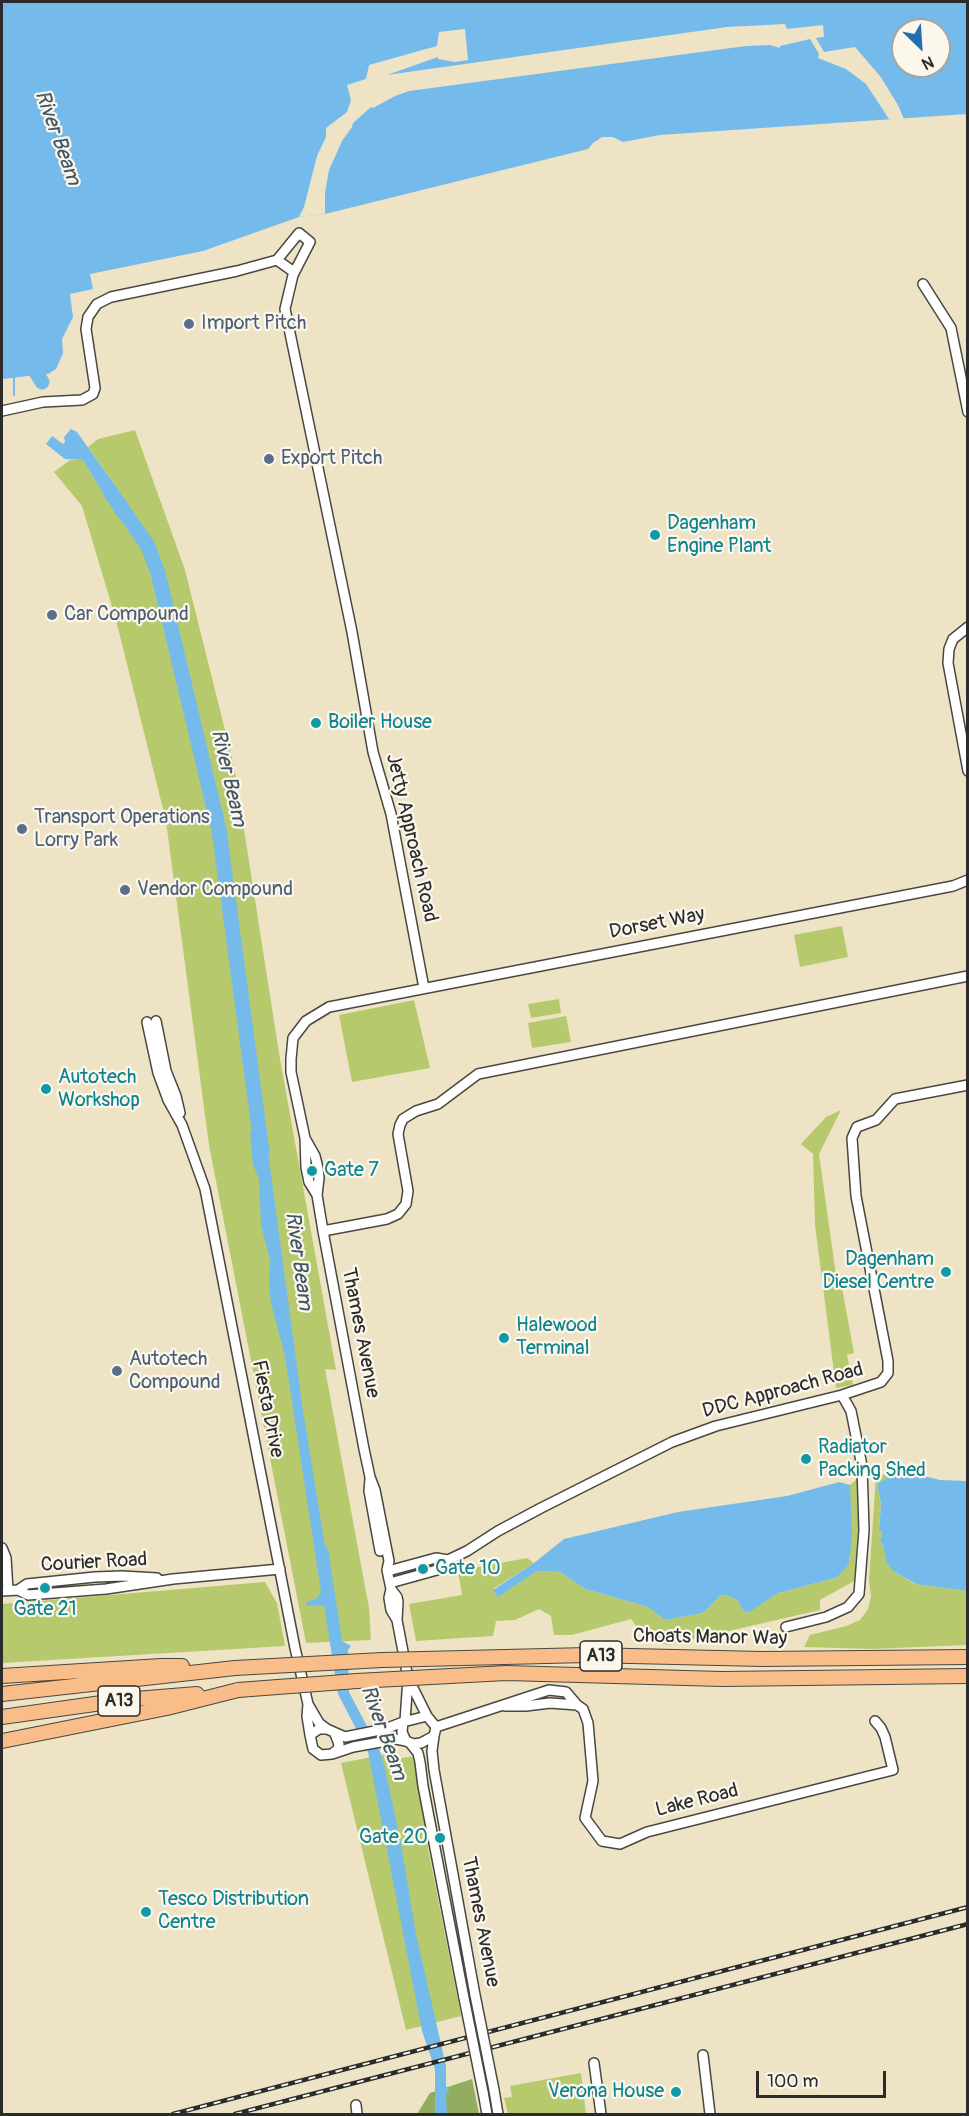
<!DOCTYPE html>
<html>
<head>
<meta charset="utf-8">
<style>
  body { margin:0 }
  #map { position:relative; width:969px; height:2116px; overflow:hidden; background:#eee4c5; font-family:Pangolin,sans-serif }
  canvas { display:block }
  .frame { position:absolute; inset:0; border:3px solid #2b2b2b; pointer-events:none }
  .north { position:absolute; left:891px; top:18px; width:60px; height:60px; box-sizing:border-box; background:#fbf7ec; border:2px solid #a8a59f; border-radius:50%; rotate:155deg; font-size:16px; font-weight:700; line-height:24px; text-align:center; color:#2b2b2b }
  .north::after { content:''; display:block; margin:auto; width:21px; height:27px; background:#1f6fb2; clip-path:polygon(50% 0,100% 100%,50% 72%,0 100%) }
  .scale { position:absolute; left:756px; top:2071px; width:130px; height:27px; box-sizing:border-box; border:3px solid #2b2b2b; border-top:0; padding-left:8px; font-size:18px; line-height:21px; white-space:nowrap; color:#2b2b2b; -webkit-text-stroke:4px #fbf7ec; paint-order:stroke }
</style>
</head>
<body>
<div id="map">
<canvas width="969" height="2116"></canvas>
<div class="frame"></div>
<div class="north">N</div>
<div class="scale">100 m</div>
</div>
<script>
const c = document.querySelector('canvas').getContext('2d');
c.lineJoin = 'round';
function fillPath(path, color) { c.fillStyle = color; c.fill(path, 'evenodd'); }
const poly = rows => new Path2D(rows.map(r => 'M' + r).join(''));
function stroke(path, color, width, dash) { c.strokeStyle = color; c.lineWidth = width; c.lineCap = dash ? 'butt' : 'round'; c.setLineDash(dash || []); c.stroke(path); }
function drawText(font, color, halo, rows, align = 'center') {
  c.font = font + ' Pangolin,sans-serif'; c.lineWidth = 4.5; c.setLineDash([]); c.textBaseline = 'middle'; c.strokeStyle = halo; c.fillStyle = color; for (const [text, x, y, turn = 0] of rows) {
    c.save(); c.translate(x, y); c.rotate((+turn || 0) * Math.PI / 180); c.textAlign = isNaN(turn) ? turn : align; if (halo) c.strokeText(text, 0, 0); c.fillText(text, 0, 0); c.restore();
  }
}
const green = poly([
  [135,430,185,570,234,766,280,1059,336,1370,325,1369,369,1608,371,1640,306,1643,209,1145,166,821,116,620,82,506,54,472,70,460,83,460,118,517,127,502,88,447,98,439],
  [842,926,848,957,800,967,794,935],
  [559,999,561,1013,531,1018,528,1004],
  [414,1000,430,1068,352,1082,339,1015],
  [566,1016,571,1042,532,1048,528,1023],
  [841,1110,819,1154,836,1275,841,1282,854,1353,847,1355,853,1385,836,1388,815,1225,813,1154,801,1144,826,1117],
  [876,1474,897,1476,890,1476,877,1484,881,1504,879,1530,882,1530,882,1539,880,1539,893,1571,915,1584,967,1591,967,1645,872,1649,804,1647,810,1635,846,1626,860,1620,868,1609,871,1596,869,1581],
  [862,1475,854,1581,820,1600,820,1610,668,1645,646,1639,631,1619,572,1635,554,1635,551,1616,539,1609,515,1620,496,1621,493,1636,416,1641,409,1604,462,1595,458,1571,527,1558,534,1563,493,1589,498,1596,537,1571,560,1572,585,1589,648,1607,665,1620,703,1613,720,1596,726,1595,737,1600,744,1612,778,1593,836,1578,849,1563,850,1554,850,1485],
  [265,1582,277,1603,285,1646,2,1663,2,1604],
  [387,1754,396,1759,414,1756,419,1774,428,1848,461,2016,406,2030,341,1763],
  [581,2073,586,2114,508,2114,504,2098,512,2097,510,2086]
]);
const forest = poly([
  [472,2079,479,2114,417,2114,430,2093]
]);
const water = poly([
  [2,2,967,2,967,114,660,135,623,142,613,137,602,137,593,143,588,149,325,214,299,217,203,251,90,274,93,289,70,294,73,317,62,339,63,353,56,369,48,374,43,374,41,369,28,376,4,379,2,378],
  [903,30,939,30,939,66,903,66],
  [71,429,77,432,127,502,118,518,83,460,65,459,46,444,52,436,63,444,65,442,64,437],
  [265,1130,302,1404,325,1546,328,1548,342,1641,351,1646,348,1650,349,1692,380,1751,385,1769,400,1838,416,1934,446,2066,446,2086,450,2091,446,2094,447,2114,435,2114,435,2069,422,2031,368,1752,338,1694,324,1605,307,1606,306,1602,316,1599,321,1592,285,1356,271,1303,269,1287,270,1260,261,1225,259,1180,253,1164,250,1132],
  [897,1473,900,1473,902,1476,924,1476,940,1480,967,1481,967,1591,916,1584,893,1571,887,1563,883,1545,879,1539,882,1539,882,1530,879,1531,881,1504,877,1484,890,1476,897,1476],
  [839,1482,850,1485,852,1536,849,1563,846,1568,836,1578,778,1593,751,1611,744,1612,737,1600,726,1595,720,1596,703,1613,665,1620,648,1607,585,1589,560,1572,537,1571,498,1597,493,1590,534,1563,564,1539,678,1512,787,1496]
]);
const pier = poly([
  [785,24,787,29,823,25,824,37,816,38,824,52,855,47,880,76,898,105,904,119,889,119,866,84,846,69,818,58,819,54,810,39,780,46,780,48,770,45,746,46,409,91,395,96,373,108,371,107,353,123,352,127,342,141,329,170,325,193,325,214,299,217,304,207,317,156,326,137,326,128,347,112,351,100,347,85,366,79,369,65,437,46,439,32,465,29,468,60,455,62,438,59,438,57,387,75,727,27]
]);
const stream = poly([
  [14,377,14,395]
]);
const river = poly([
  [30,352,33,367,42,382],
  [111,493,148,546,158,573,219,830,262,1151]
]);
const minor = poly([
  [277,260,299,233,310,242,293,275,285,309,352,632,373,752,391,814,424,988],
  [923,284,951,328,968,412],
  [2,411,43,402,82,400,93,394,95,388,86,329,88,317,97,304,111,297,237,271,277,260,294,272],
  [968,627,953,639,949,649,948,663,968,771],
  [156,1021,166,1071,176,1096,180,1113],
  [147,1022,158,1073,168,1100,182,1125,205,1189,295,1648,308,1704,319,1723,327,1729],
  [306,1140,315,1156,318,1168,319,1178,317,1195,323,1231,364,1449,370,1477,375,1490,389,1561,387,1570,391,1589,389,1598,391,1610,397,1620,408,1678,427,1716],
  [317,1195,309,1182,306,1167,305,1138,291,1072,291,1059,293,1038,306,1021,329,1007,953,886,968,880],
  [323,1231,387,1219,398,1214,406,1204,408,1191,398,1134,400,1125,403,1119,416,1111,438,1104,478,1074,968,976],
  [370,1479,369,1491,380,1551],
  [2,1548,6,1558,8,1590],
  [388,1571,436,1558,448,1560],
  [390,1583,437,1570,448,1560,467,1551,498,1531,541,1508,672,1442,716,1426,842,1395,881,1382,888,1373,888,1361,856,1196,852,1138,857,1127,876,1120,895,1099,968,1085],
  [391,1589,397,1597,398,1602,397,1620],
  [18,1590,27,1584,95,1577,122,1576,157,1578],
  [2,1591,18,1590,28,1595,106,1589,173,1579,280,1569],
  [786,1627,826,1617,848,1607,859,1594,864,1530,862,1466,851,1411,842,1395],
  [308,1704,307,1716,310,1735],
  [505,1706,526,1706,550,1703,577,1705],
  [427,1716,436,1727,434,1736,421,1743,413,1744,406,1741,402,1732,403,1722,427,1716],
  [405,1721,408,1678],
  [436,1727,549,1690,566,1692,577,1705,583,1709,588,1723,593,1781,585,1818,602,1841,620,1844,647,1832,893,1770,885,1737,881,1728,875,1721],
  [335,1734,339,1744,338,1749,332,1754,321,1755,313,1749,310,1735,319,1729,327,1729,345,1737,385,1729,403,1722],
  [434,1736,432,1751,434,1770,475,1995],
  [410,1743,418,1753,420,1762,423,1786,464,1998],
  [332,1754,353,1747,386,1741,396,1739,406,1741],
  [703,2055,710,2114],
  [594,2063,601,2114],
  [494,2090,498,2114],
  [483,2092,487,2114],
  [356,2105,357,2114]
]);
const highway = poly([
  [2,1676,161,1666,182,1666],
  [2,1694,235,1668],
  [2,1717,123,1700,197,1694],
  [2,1741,167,1708,238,1690]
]);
const rail = poly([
  [173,2114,968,1907],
  [235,2114,968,1924]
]);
const minorBridge = poly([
  [475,1995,494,2090],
  [464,1998,483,2092]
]);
const highwayBridge = poly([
  [235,1668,382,1660,587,1655,762,1659,968,1657],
  [238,1690,357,1681,506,1673,722,1679,968,1676]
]);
const markers = [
  [189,324,6,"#5c6f8a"],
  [269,459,6,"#5c6f8a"],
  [655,535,6,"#0f9aa8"],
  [52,615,6,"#5c6f8a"],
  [316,723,6,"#0f9aa8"],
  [22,829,6,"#5c6f8a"],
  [125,890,6,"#5c6f8a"],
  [46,1089,6,"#0f9aa8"],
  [312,1171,6,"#0f9aa8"],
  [946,1272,6,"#0f9aa8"],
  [504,1338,6,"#0f9aa8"],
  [117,1371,6,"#5c6f8a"],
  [806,1459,6,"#0f9aa8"],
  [423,1569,6,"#0f9aa8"],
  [45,1588,6,"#0f9aa8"],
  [440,1838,6,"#0f9aa8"],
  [146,1912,6,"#0f9aa8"],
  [676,2092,6,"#0f9aa8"]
];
const shields = [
  [601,1656,42],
  [119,1701,42]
];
const shieldNames = [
  ["A13",601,1656],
  ["A13",119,1701]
];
const serviceNames = [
  ["Import Pitch",201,324],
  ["Export Pitch",281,459],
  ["Car Compound",64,615],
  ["Transport Operations",34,818],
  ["Lorry Park",34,841],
  ["Vendor Compound",137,890],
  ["Autotech",129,1360],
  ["Compound",129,1383]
];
const cultureNames = [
  ["Dagenham",667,524],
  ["Engine Plant",667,547],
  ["Boiler House",328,723],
  ["Autotech",58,1078],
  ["Workshop",58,1101],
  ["Gate 7",324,1171],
  ["Dagenham",934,1260,"right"],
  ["Diesel Centre",934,1283,"right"],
  ["Halewood",516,1326],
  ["Terminal",516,1349],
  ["Radiator",818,1448],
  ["Packing Shed",818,1471],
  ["Gate 10",435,1569],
  ["Gate 21",45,1610,"center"],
  ["Gate 20",428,1838,"right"],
  ["Tesco Distribution",158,1900],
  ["Centre",158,1923],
  ["Verona House",664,2092,"right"]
];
const streetNames = [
  ["Jetty Approach Road",411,838,77],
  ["Dorset Way",657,924,-11],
  ["Thames Avenue",360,1333,79],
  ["DDC Approach Road",783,1391,-15],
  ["Fiesta Drive",267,1409,79],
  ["Courier Road",94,1563,-3],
  ["Choats Manor Way",710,1638,1],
  ["Lake Road",697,1801,-14],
  ["Thames Avenue",480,1922,79]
];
const waterNames = [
  ["River Beam",57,138,70],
  ["River Beam",228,778,77],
  ["River Beam",298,1261,82],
  ["River Beam",383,1733,70]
];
fillPath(green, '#b7c96d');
fillPath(forest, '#91ad60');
fillPath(water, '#74bbeb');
fillPath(pier, '#eee4c5');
stroke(stream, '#74bbeb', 2);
stroke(river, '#74bbeb', 15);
stroke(minor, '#484742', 12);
stroke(highway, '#484742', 16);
stroke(minor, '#fff', 9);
stroke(highway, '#f8bd89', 14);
stroke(rail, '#2b2b2b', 4.5);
stroke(rail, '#fbf7ec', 2, [7]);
stroke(minorBridge, '#484742', 12, []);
stroke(highwayBridge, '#484742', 16, []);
stroke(minorBridge, '#fff', 9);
stroke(highwayBridge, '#f8bd89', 14);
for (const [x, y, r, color] of markers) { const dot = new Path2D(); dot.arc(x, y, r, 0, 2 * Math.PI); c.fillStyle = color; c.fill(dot); stroke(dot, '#fbf7ec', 2); }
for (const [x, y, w] of shields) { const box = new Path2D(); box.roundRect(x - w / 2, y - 15, w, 30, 4.5); c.fillStyle = '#fbf7ec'; c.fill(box); stroke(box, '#2b2b2b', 1.5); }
drawText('bold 18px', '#2b2b2b', null, shieldNames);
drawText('20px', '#4e5e75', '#fbf7ec', serviceNames, 'left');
drawText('20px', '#0d838f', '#fbf7ec', cultureNames, 'left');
drawText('20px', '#2b2b2b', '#fbf7ec', streetNames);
drawText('italic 21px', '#415665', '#fbf7ec', waterNames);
</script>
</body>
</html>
